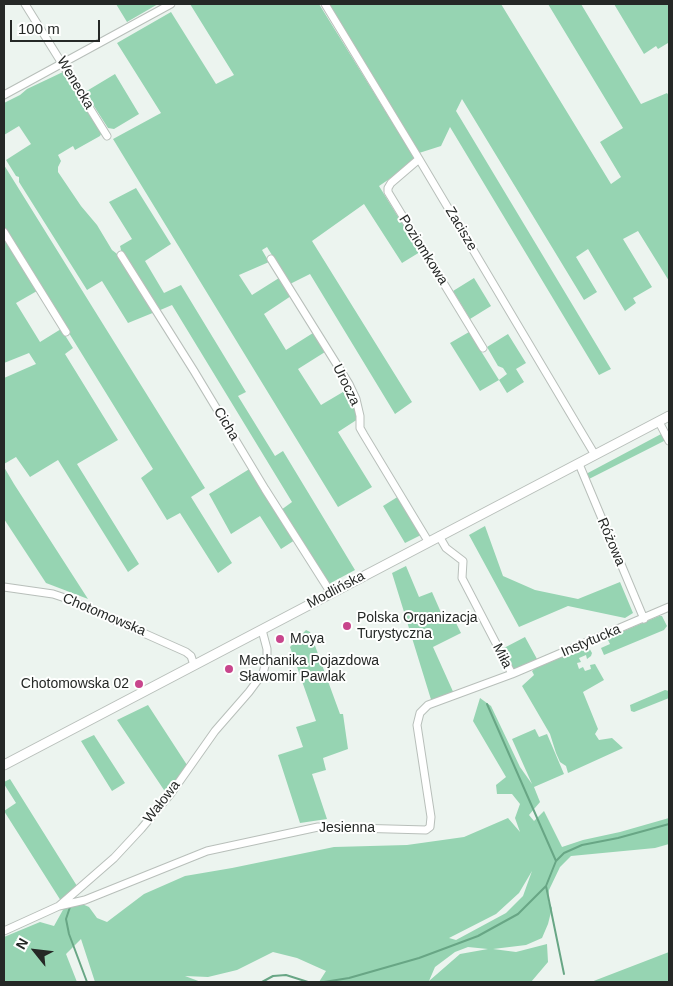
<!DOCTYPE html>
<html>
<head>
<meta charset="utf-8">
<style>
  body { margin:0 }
  #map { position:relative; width:673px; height:986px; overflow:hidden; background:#ecf4ef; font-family:Arial,sans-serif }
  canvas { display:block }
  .frame { position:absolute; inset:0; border:5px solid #252826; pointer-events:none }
  .north { position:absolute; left:10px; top:926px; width:50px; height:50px; -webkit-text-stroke:4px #fefffe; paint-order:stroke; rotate:299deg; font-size:14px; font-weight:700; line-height:20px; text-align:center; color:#252826 }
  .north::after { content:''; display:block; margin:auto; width:18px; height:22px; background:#252826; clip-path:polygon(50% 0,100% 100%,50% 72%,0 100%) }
  .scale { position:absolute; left:10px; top:20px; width:90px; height:22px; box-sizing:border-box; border:2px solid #252826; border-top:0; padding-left:6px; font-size:15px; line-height:18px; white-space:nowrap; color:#252826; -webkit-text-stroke:4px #fefffe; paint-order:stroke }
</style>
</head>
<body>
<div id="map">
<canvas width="673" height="986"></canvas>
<div class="frame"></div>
<div class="north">N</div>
<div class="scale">100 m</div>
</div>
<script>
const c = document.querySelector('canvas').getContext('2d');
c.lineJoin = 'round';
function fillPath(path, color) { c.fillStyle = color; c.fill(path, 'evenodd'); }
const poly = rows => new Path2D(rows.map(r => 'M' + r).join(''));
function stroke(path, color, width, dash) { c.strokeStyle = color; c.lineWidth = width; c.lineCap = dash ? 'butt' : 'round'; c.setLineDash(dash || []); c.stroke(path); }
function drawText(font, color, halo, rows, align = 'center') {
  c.font = font + ' Arial,sans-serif'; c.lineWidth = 4; c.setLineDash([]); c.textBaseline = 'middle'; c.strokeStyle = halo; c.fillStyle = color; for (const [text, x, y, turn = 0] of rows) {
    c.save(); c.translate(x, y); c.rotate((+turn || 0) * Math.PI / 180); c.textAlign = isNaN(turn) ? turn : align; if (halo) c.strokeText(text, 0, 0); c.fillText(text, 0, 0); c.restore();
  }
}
const green = poly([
  [116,4,158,4,127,22],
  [190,4,319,4,415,159,410,165,379,186,420,252,402,263,364,204,312,241,412,402,395,414,310,274,290,284,267,247,262,250,269,262,239,275,252,295,279,278,291,296,264,314,286,350,313,333,325,352,298,369,321,405,348,389,353,399,358,419,338,432,372,487,338,507,113,139,161,113,117,43,171,12,216,84,234,75],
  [328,4,501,4,611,184,621,177,600,142,623,128,548,4,581,4,641,104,667,93,669,96,669,281,638,231,623,239,652,287,633,298,636,303,625,311,588,249,576,257,597,292,584,300,462,99,456,111,611,369,599,375,450,127,441,146,419,153],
  [614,4,669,4,669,45,668,43,658,49,656,46,644,54],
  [65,71,102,132,100,136,75,150,73,146,58,155,61,161,58,167,58,172,81,206,97,225,112,250,121,257,155,312,128,323,102,281,87,290,19,182,19,177,16,176,6,160,31,144,19,126,4,135,4,103,20,95,27,89],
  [115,74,139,114,114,129,108,128,85,92],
  [4,165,205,488,191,497,232,563,218,573,180,513,167,520,141,478,153,469,4,228],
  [136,188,171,244,145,261,164,293,181,285,246,392,238,396,275,456,283,451,355,570,327,585,281,510,292,502,172,305,158,311,121,250,120,246,132,239,109,202],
  [4,237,37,291,16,303,40,342,61,329,73,348,65,354,118,440,77,464,139,564,128,572,58,460,30,477,16,457,4,464,4,378,36,364,29,353,4,363],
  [474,278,491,306,470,319,453,291],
  [469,332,499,380,507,374,503,368,498,366,487,347,508,334,526,363,516,369,524,382,507,393,499,380,480,391,450,343],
  [663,433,666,440,589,479,586,474],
  [4,467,14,484,88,599,46,583,4,519],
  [251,468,295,540,281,549,260,516,231,534,209,494],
  [399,496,423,534,405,543,383,506],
  [485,526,503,576,535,590,578,599,620,582,633,613,625,618,568,606,519,627,469,535],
  [406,566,419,597,432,592,446,624,455,621,461,633,433,647,455,696,433,706,392,573],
  [659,616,662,616,667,626,664,630,604,655,601,648,610,644,607,638],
  [306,630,310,632,340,714,343,714,348,749,323,758,326,770,312,774,327,819,300,823,278,755,303,747,296,727,316,721,290,647],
  [525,637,537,659,515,669,511,667,502,649],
  [588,646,592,653,591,656,587,659,586,655,579,658,581,662,577,663,579,669,583,667,585,671,591,669,590,665,595,664,604,680,583,692,598,729,595,734,599,740,612,738,623,748,568,773,566,766,560,762,556,753,550,734,522,686,534,675,532,671,536,668],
  [665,690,669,691,669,698,634,712,631,711,630,705],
  [480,698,491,706,520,767,532,784,512,739,535,729,539,737,547,734,564,774,534,787,540,802,529,815,534,821,544,811,562,847,583,840,620,832,669,818,669,844,655,848,571,856,560,867,549,890,548,901,552,908,548,924,542,938,526,945,493,949,516,952,547,944,548,962,531,982,319,982,326,971,297,958,273,952,237,970,208,977,185,976,201,982,95,982,81,939,66,954,77,982,4,982,4,937,40,922,54,926,64,908,80,903,89,907,97,918,107,922,144,894,185,876,232,868,334,847,407,845,464,837,508,818,520,832,515,818,520,804,512,794,497,794,496,785,506,777,473,721],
  [532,871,523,896,506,913,456,940,449,938,496,914,519,893],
  [468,947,488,949,460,954,429,981,435,967,455,952],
  [148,705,187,765,166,793,117,720],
  [94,735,125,783,112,791,81,741],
  [10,779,77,886,61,901,4,811,16,803,4,784,4,782],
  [669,952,669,982,591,982]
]);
const stream = poly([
  [487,704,556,861,546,886,564,974],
  [556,861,564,853,582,845,618,838,669,824],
  [70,907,66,919,69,934,87,982],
  [181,982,185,982],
  [262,982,273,976,286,975,308,982],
  [324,982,349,978,419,958,478,936,518,914,546,886]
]);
const minor = poly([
  [25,4,107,136],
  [325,4,419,159,595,455],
  [4,95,171,4],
  [419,159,391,183,388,188,388,192,483,348],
  [4,232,66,332],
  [121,255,194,371,265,489,331,593],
  [271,259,349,384,356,399,360,416,360,428,364,435,428,541],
  [659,422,669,441],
  [579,464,644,619],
  [439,536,446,548,463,561,462,578,512,674],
  [4,587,53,594,65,598,186,652,191,656,194,665],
  [59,906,85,900,207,851,318,827,426,830,430,827,431,817,417,725,420,713,428,705,512,674,669,607],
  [4,931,59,906,114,858,141,829,172,792,215,731,249,692,263,673,267,658,267,649,262,630]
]);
const major = poly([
  [4,765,669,416]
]);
const markers = [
  [347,626,5,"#c8458c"],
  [280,639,5,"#c8458c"],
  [229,669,5,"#c8458c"],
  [139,684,5,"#c8458c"]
];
const streetNames = [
  ["Wenecka",75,83,59],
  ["Zacisze",461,229,59],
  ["Poziomkowa",423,250,58],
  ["Urocza",346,385,64],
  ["Cicha",226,424,59],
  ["Różowa",611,542,67],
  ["Modlińska",336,590,-28],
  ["Chotomowska",104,615,23],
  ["Instytucka",591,641,-23],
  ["Miła",502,656,63],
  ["Wałowa",162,802,-52],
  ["Jesienna",347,828]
];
const poiNames = [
  ["Polska Organizacja",357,618],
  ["Turystyczna",357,634],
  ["Moya",290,639],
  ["Mechanika Pojazdowa",239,661],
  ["Sławomir Pawlak",239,677],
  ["Chotomowska 02",129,684,"right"]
];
fillPath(green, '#96d4b2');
stroke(stream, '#68a685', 2);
stroke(minor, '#b8bfba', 9);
stroke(major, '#b8bfba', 11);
stroke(minor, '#fff', 7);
stroke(major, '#fff', 9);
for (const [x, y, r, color] of markers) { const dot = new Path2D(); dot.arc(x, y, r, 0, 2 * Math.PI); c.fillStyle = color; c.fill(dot); stroke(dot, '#fefffe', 2); }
drawText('14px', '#252826', '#fefffe', streetNames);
drawText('14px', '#252826', '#fefffe', poiNames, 'left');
</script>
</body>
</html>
